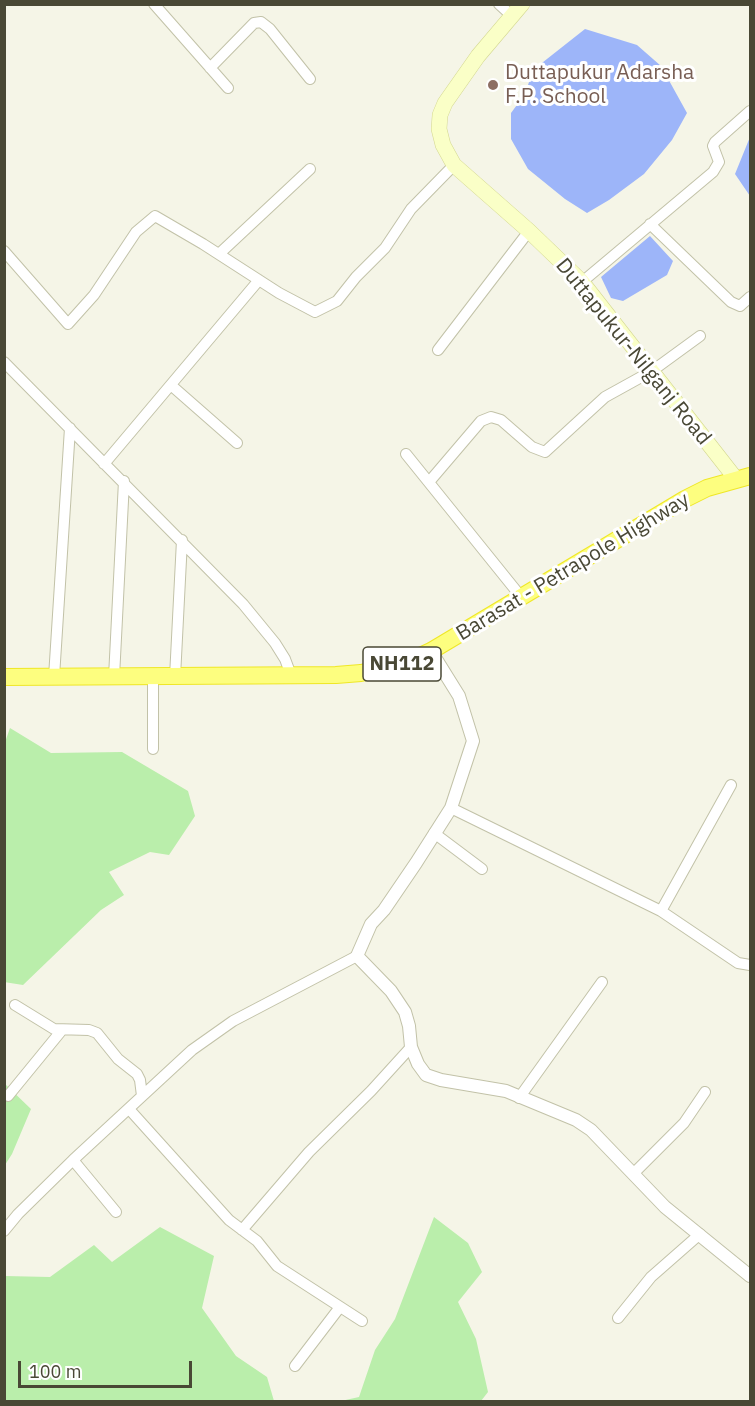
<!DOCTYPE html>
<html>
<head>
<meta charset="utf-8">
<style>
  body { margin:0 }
  #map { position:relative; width:755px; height:1406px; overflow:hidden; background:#f5f5e7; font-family:"IBM Plex Sans",sans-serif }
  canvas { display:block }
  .frame { position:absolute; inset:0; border:6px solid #494835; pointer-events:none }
  .scale { position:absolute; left:18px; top:1361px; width:174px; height:27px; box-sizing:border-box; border:3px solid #494835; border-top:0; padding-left:8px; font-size:18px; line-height:21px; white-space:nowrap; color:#494835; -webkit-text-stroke:4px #fff; paint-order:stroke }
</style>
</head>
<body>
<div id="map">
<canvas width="755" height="1406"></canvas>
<div class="frame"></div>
<div class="scale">100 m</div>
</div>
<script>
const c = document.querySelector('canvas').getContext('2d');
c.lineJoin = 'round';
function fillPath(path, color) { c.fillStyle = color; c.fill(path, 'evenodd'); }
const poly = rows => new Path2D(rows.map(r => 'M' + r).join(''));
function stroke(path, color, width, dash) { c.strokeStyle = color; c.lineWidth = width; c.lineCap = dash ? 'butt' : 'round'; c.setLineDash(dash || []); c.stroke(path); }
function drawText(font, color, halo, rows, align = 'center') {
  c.font = font + ' "IBM Plex Sans",sans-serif'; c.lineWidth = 6; c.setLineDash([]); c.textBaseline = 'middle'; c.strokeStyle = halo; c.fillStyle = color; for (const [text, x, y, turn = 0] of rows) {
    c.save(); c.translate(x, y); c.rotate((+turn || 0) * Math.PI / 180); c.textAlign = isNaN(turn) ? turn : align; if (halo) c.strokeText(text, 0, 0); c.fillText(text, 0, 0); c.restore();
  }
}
const green = poly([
  [10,728,51,753,122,752,188,791,195,816,169,855,150,852,109,872,124,895,101,910,23,985,4,982,4,745],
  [5,1084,31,1109,12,1154,5,1165],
  [434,1217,468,1243,482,1272,458,1302,476,1339,488,1392,481,1401,341,1401,359,1397,375,1350,395,1319],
  [160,1227,214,1256,202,1308,236,1356,267,1377,274,1401,5,1401,5,1276,50,1277,94,1245,112,1262]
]);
const water = poly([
  [585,29,637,45,661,66,687,113,672,140,644,174,609,200,587,213,565,199,528,169,511,139,511,113,525,94,533,70],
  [750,137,750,196,735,174],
  [650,236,673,261,667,275,623,301,611,298,601,277]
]);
const minor = poly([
  [154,4,228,88],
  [499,4,512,16],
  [210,68,254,23,261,22,270,29,310,79],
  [650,224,731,302,740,306,750,297],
  [4,251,68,324,94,295,136,232,155,216,203,244,279,293,315,312,337,301,356,277,385,248,411,209,454,165],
  [219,254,310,169],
  [582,282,713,172,719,162,713,146,715,142,750,111],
  [438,350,529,231],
  [4,362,243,604,275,643,285,659,291,675],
  [172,386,237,443],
  [406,454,522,598],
  [104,464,259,280],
  [429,482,481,421,491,417,501,420,532,447,545,452,605,397,652,371,700,336],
  [54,677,70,428],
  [114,677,124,481],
  [153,677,153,749],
  [175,677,182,540],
  [451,808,661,911,738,963,750,965],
  [434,833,482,869],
  [661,911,731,785],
  [15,1005,54,1029,89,1030,97,1033,118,1059,137,1074,140,1080,142,1096],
  [8,1096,62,1030],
  [519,1098,602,982],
  [129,1109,229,1220,257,1241,277,1266,362,1321],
  [73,1160,116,1212],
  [633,1174,684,1123,705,1092],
  [242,1230,309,1152,371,1091,411,1047],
  [4,1231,18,1214,73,1160,192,1050,233,1021,357,956],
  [618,1318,651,1277,700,1234],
  [295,1366,340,1307]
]);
const tertiary = poly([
  [431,651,459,696,473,741,451,808,416,863,384,910,371,924,357,956,391,991,405,1012,409,1026,411,1047,418,1064,426,1075,441,1080,506,1091,576,1120,591,1130,665,1207,750,1276]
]);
const secondary = poly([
  [522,4,478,56,445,103,440,115,439,129,443,145,454,165,529,231,582,282,736,479]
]);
const trunk = poly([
  [4,677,336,675,361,673,403,664,431,651,685,499,707,488,750,476]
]);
const markers = [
  [493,85,6,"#8d6e63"]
];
const shields = [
  [402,664,78]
];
const shieldNames = [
  ["NH112",402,664]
];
const educationNames = [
  ["Duttapukur Adarsha",505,73],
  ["F.P. School",505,97]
];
const streetNames = [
  ["Duttapukur-Nilganj Road",633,352,51],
  ["Barasat - Petrapole Highway",573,567,-31]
];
fillPath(green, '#baeeab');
fillPath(water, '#9db5f9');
stroke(minor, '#c2c2a8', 12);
stroke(tertiary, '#c2c2a8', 14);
stroke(secondary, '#d3d78f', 16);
stroke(trunk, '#efe727', 18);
stroke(minor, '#fff', 10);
stroke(tertiary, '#fff', 12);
stroke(secondary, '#faffc7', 15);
stroke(trunk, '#fdfe7f', 16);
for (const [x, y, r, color] of markers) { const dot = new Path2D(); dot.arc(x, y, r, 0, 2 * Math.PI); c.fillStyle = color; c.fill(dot); stroke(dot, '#fff', 2); }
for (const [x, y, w] of shields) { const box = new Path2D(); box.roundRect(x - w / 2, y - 17, w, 34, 4.5); c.fillStyle = '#fff'; c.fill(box); stroke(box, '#494835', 1.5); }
drawText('bold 20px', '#494835', null, shieldNames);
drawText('21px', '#785e54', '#fff', educationNames, 'left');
drawText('21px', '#494835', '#fff', streetNames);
</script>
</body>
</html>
